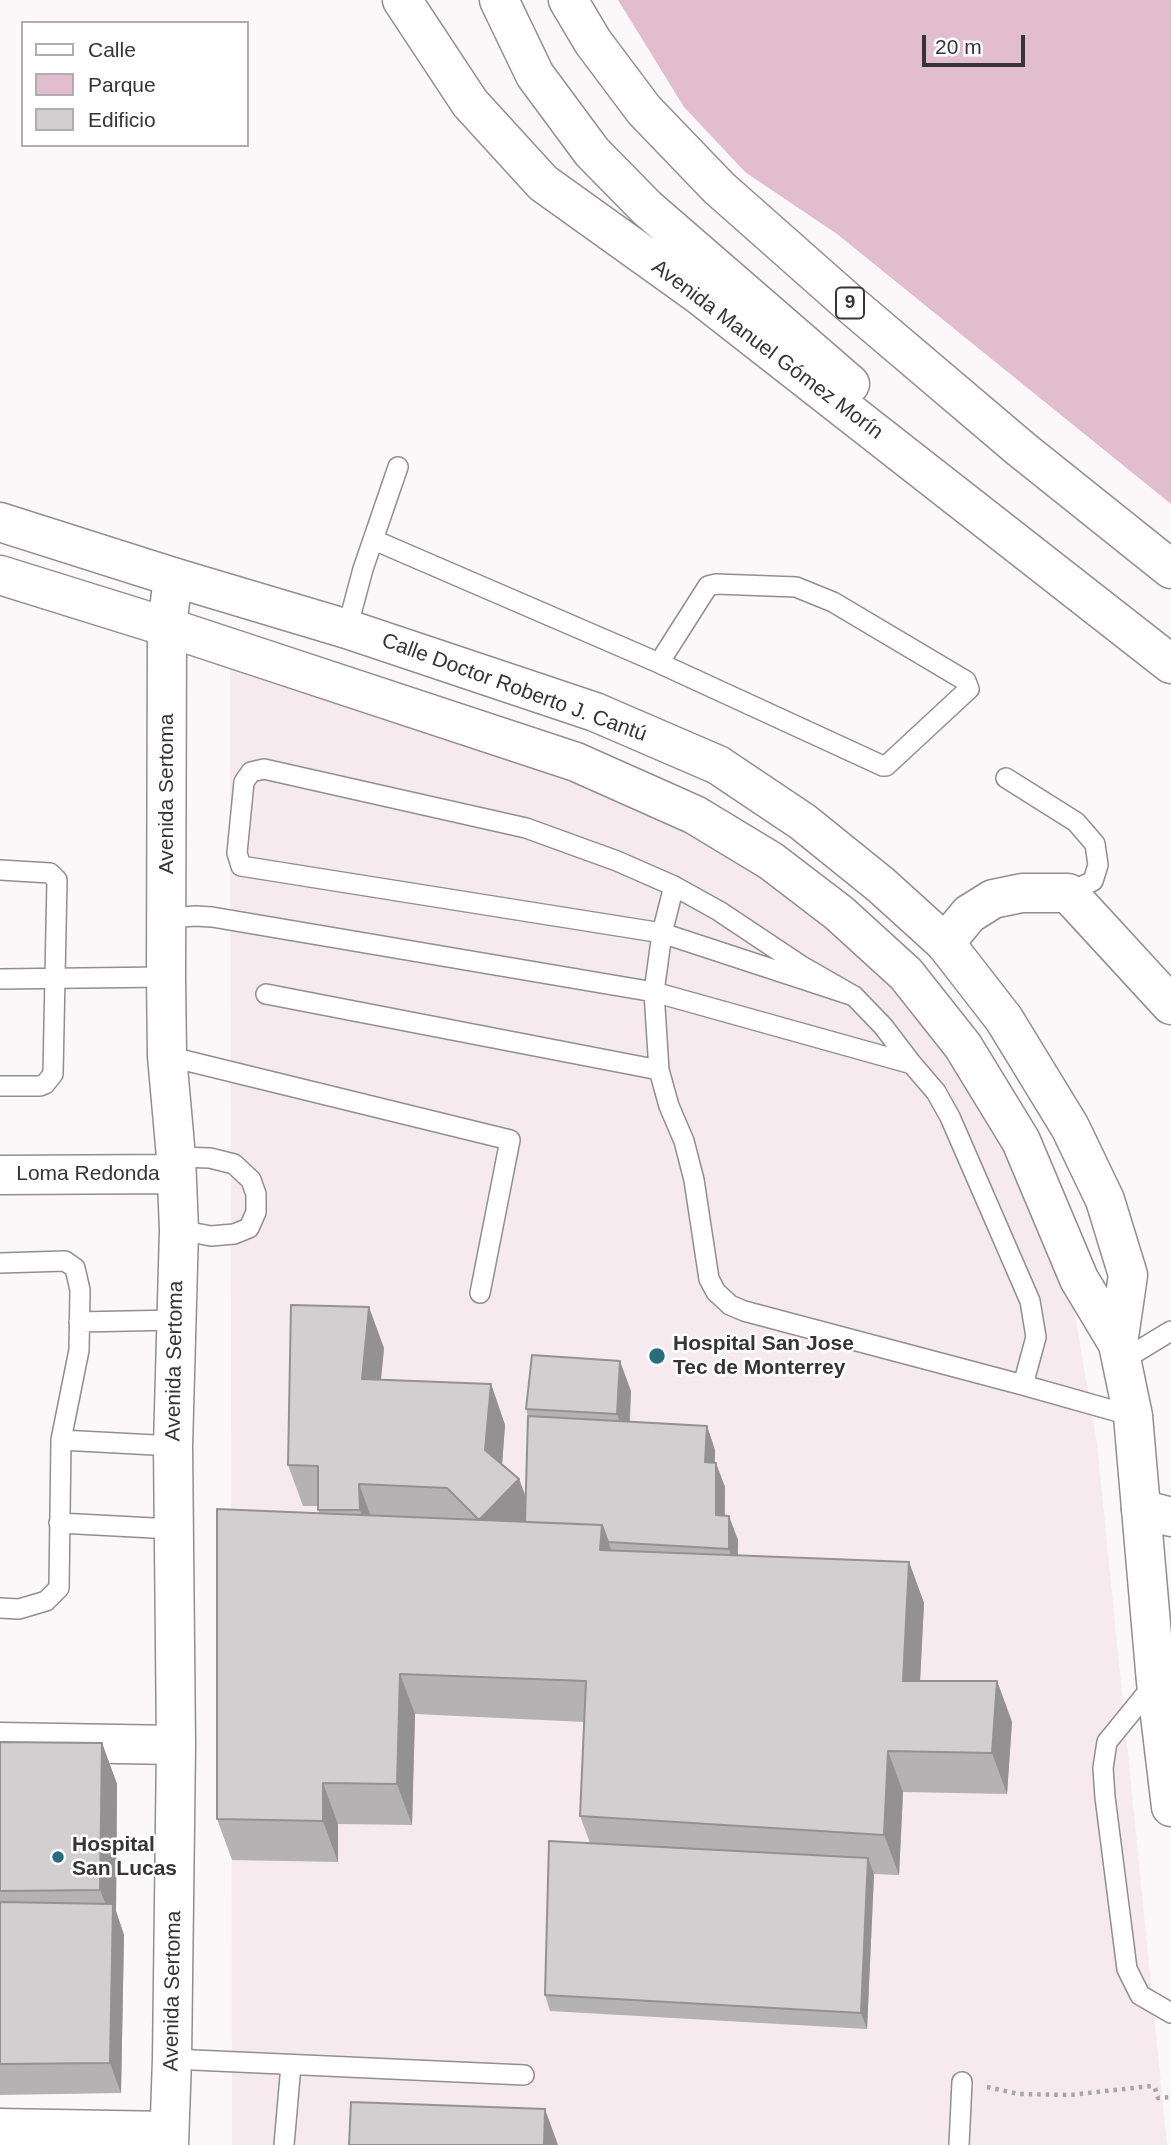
<!DOCTYPE html>
<html>
<head>
<meta charset="utf-8">
<style>
  body { margin:0 }
  #map { position:relative; width:1171px; height:2145px; overflow:hidden; background:#fcf8f9; font-family:Helvetica,sans-serif }
  canvas { display:block }
  .legend { position:absolute; left:21px; top:21px; width:228px; height:126px; box-sizing:border-box; background:#fff; border:2px solid #afaeaf; margin:0; padding:9px 12px; list-style:none; font-size:21px; color:#363536 }
  .legend li { display:flex; align-items:center; gap:14px; height:35px }
  .legend b { width:35px; border:2px solid #afaeaf }
  .scale { position:absolute; left:922px; top:35px; width:103px; height:32px; box-sizing:border-box; border:4px solid #363536; border-top:0; padding-left:9px; font-size:21px; line-height:24px; white-space:nowrap; color:#363536; -webkit-text-stroke:5px #fff; paint-order:stroke }
</style>
</head>
<body>
<div id="map">
<canvas width="1171" height="2145"></canvas>
<ul class="legend">
<li><b style="height:9px;background:#fff"></b>Calle</li>
<li><b style="height:19px;background:#e1bdce"></b>Parque</li>
<li><b style="height:19px;background:#d3cfd1"></b>Edificio</li>
</ul>
<div class="scale">20 m</div>
</div>
<script>
const c = document.querySelector('canvas').getContext('2d');
c.lineJoin = 'round';
function fillPath(path, color) { c.fillStyle = color; c.fill(path, 'evenodd'); }
const poly = rows => new Path2D(rows.map(r => 'M' + r).join(''));
function stroke(path, color, width, dash) { c.strokeStyle = color; c.lineWidth = width; c.lineCap = dash ? 'butt' : 'round'; c.setLineDash(dash || []); c.stroke(path); }
function drawText(font, color, halo, rows, align = 'center') {
  c.font = font + ' Helvetica,sans-serif'; c.lineWidth = 5; c.setLineDash([]); c.textBaseline = 'middle'; c.strokeStyle = halo; c.fillStyle = color; for (const [text, x, y, turn = 0] of rows) {
    c.save(); c.translate(x, y); c.rotate((+turn || 0) * Math.PI / 180); c.textAlign = isNaN(turn) ? turn : align; if (halo) c.strokeText(text, 0, 0); c.fillText(text, 0, 0); c.restore();
  }
}
const built = poly([
  [230,662,607,781,786,882,869,947,988,1104,1067,1269,1097,1443,1167,2145,232,2145]
]);
const green = poly([
  [618,0,1171,0,1171,504,837,234,745,172,684,107]
]);
const path = poly([
  [987,2087,1019,2094,1070,2095,1151,2086,1155,2088,1158,2098,1171,2097]
]);
const service = poly([
  [374,540,659,663,883,766,886,766,969,689,966,681,833,602,796,587,716,584,708,586,659,663],
  [347,629,363,569,398,467],
  [1006,778,1076,822,1095,844,1098,865,1093,881,1068,893],
  [0,870,50,873,57,880,53,1074,45,1084,40,1086,0,1086],
  [674,886,662,933,654,992,659,1070,669,1106,684,1141,694,1180,709,1279,716,1292,730,1305,744,1311,1023,1385,1133,1416],
  [166,918,196,916,212,917,654,992,912,1064,936,1092,950,1117,1030,1301,1036,1337,1023,1385],
  [0,979,166,977],
  [266,994,659,1070],
  [854,996,662,933,241,866,237,853,244,782,251,772,264,769,526,828,617,861,674,886,719,911,800,965,854,996,883,1026,912,1064],
  [167,1056,510,1140,480,1293],
  [176,1157,210,1158,234,1164,251,1180,256,1194,256,1212,249,1228,234,1234,211,1236,179,1230],
  [0,1263,65,1261,75,1268,80,1290,79,1350,61,1440,59,1588,46,1601,19,1609,0,1608],
  [79,1322,176,1320],
  [1123,1360,1171,1331],
  [61,1440,173,1446],
  [59,1523,172,1529],
  [1155,1683,1107,1742,1103,1768,1105,1797,1127,1969,1140,1995,1171,2013],
  [172,2059,524,2075],
  [284,2145,291,2065],
  [959,2145,962,2082]
]);
const minor = poly([
  [945,943,969,914,993,899,1022,893,1068,893,1171,1005],
  [0,1175,176,1174],
  [1141,1509,1171,1517],
  [0,1742,176,1745],
  [0,2128,168,2131],
  [169,2145,172,2059,176,1745,173,1446,179,1230,176,1157,167,1056,166,977,167,627,173,577]
]);
const tertiary = poly([
  [0,522,173,577,347,629,595,712,718,765,803,822,881,885,945,943,1004,1019,1070,1127,1105,1200,1128,1275,1118,1344],
  [0,575,167,627,576,762,695,815,771,861,839,913,906,974,963,1046,1021,1141,1079,1279,1118,1344,1133,1416,1156,1682,1171,1807]
]);
const trunk = poly([
  [402,0,470,103,543,183,698,294,1171,664],
  [499,0,535,75,592,152,647,208,850,384],
  [568,0,593,42,644,110,719,188,849,303,1021,449,1171,569]
]);
const wall = poly([
  [384,1348,381,1379,491,1384,505,1425,502,1465,519,1479,526,1497,528,1416,526,1409,631,1391,630,1422,707,1426,715,1450,715,1463,725,1487,725,1516,738,1540,738,1555,909,1562,924,1603,920,1681,997,1681,1012,1722,1007,1794,903,1792,899,1875,874,1874,867,2029,550,2011,545,1995,590,1843,580,1816,584,1722,415,1714,412,1825,338,1824,338,1862,232,1860,217,1819,319,1513,318,1506,303,1506,288,1465],
  [0,1742,102,1743,117,1784,116,1911,124,1935,121,2093,0,2095]
]);
const shadedWall = poly([
  [369,1307,384,1348,377,1419,362,1379],
  [620,1361,631,1391,628,1445,617,1414],
  [491,1384,505,1425,500,1491,485,1450],
  [707,1426,715,1450,714,1485,705,1462],
  [716,1463,725,1487,724,1539,716,1515],
  [519,1479,534,1520,494,1560,479,1520],
  [359,1484,374,1525,375,1551,360,1510],
  [729,1516,738,1540,737,1573,729,1549],
  [602,1525,617,1566,600,1550],
  [909,1562,924,1603,918,1721,903,1681],
  [400,1674,415,1714,412,1825,397,1784],
  [997,1681,1012,1722,1007,1794,992,1753],
  [102,1743,117,1784,116,1911,124,1935,121,2093,110,2063,113,1923,100,1890],
  [888,1751,903,1792,899,1875,884,1835],
  [323,1783,338,1824,338,1862,323,1821],
  [868,1858,874,1874,867,2029,861,2013],
  [545,2109,558,2145,544,2145]
]);
const building = poly([
  [291,1305,369,1307,362,1379,491,1384,485,1450,519,1479,479,1520,447,1488,359,1484,360,1510,318,1510,318,1466,288,1465,291,1305],
  [532,1355,620,1361,617,1414,526,1409,532,1355],
  [528,1416,707,1426,705,1462,716,1463,716,1515,729,1516,729,1549,608,1542,602,1525,525,1522,528,1416],
  [217,1509,602,1525,600,1550,909,1562,903,1681,997,1681,992,1753,888,1751,884,1835,580,1816,586,1681,400,1674,397,1784,323,1783,323,1821,217,1819,217,1509],
  [0,1742,102,1743,100,1890,0,1891,0,1742],
  [549,1841,868,1858,861,2013,545,1995,549,1841],
  [0,1902,113,1904,110,2063,0,2064,0,1902],
  [351,2102,545,2109,544,2145,349,2145,351,2102]
]);
const markers = [
  [657,1356,9,"#276d7c"],
  [58,1857,7,"#276d7c"]
];
const shields = [
  [850,303,28]
];
const shieldNames = [
  ["9",850,303]
];
const streetNames = [
  ["Avenida Manuel Gómez Morín",767,350,37],
  ["Calle Doctor Roberto J. Cantú",514,688,20],
  ["Avenida Sertoma",167,794,-90],
  ["Loma Redonda",88,1174],
  ["Avenida Sertoma",175,1361,-89],
  ["Avenida Sertoma",173,1991,-89]
];
const poiNames = [
  ["Hospital San Jose",673,1344],
  ["Tec de Monterrey",673,1368],
  ["Hospital",72,1845],
  ["San Lucas",72,1869]
];
fillPath(built, '#f6eaef');
fillPath(green, '#e1bdce');
stroke(service, '#928e90', 22);
stroke(minor, '#928e90', 41);
stroke(tertiary, '#928e90', 41);
stroke(trunk, '#928e90', 41);
stroke(path, '#a8a5a6', 4.5, [3.5, 5]);
stroke(service, '#fff', 19);
stroke(minor, '#fff', 38);
stroke(tertiary, '#fff', 38);
stroke(trunk, '#fff', 38);
fillPath(wall, '#b5b2b4');
fillPath(shadedWall, '#949192');
fillPath(building, '#d3cfd1');
stroke(building, '#949192', 2);
for (const [x, y, r, color] of markers) { const dot = new Path2D(); dot.arc(x, y, r, 0, 2 * Math.PI); c.fillStyle = color; c.fill(dot); stroke(dot, '#fff', 2.5); }
for (const [x, y, w] of shields) { const box = new Path2D(); box.roundRect(x - w / 2, y - 15.5, w, 31, 5); c.fillStyle = '#fff'; c.fill(box); stroke(box, '#363536', 2); }
drawText('bold 19px', '#363536', null, shieldNames);
drawText('21px', '#363536', '#fff', streetNames);
drawText('bold 21px', '#363536', '#fff', poiNames, 'left');
</script>
</body>
</html>
